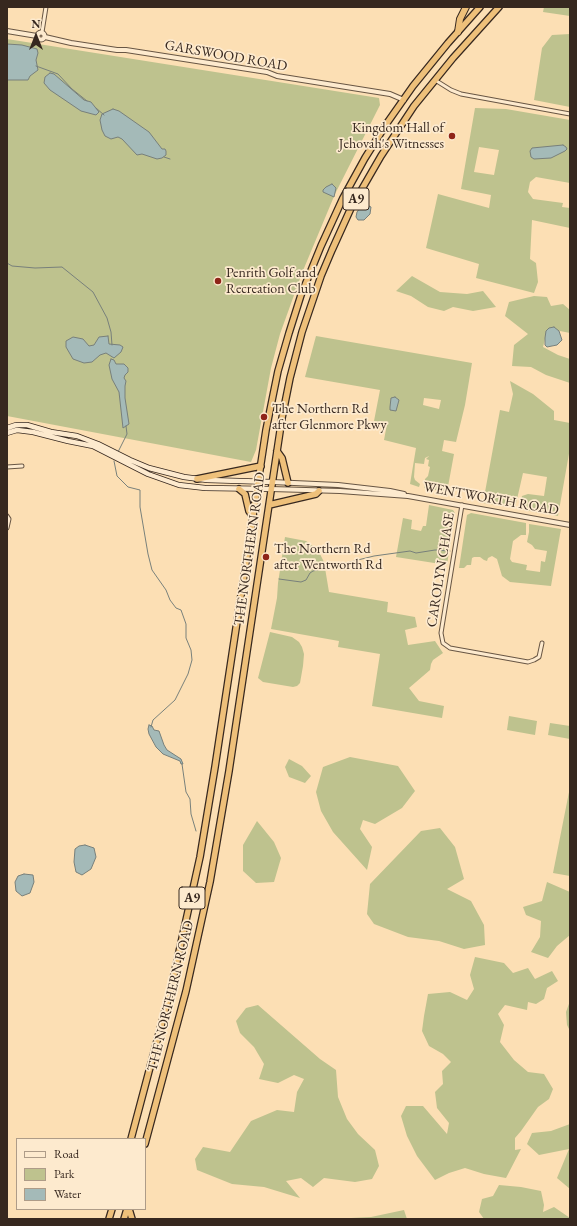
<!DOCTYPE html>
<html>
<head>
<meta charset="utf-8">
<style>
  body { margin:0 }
  #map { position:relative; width:577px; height:1226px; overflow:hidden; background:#fcdfb4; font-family:"EB Garamond",serif }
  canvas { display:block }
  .frame { position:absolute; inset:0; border:8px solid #37281f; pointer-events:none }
  .legend { position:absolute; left:16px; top:1138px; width:130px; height:72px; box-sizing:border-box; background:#fdeace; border:1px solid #ae9c88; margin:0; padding:5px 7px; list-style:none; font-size:12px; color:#37281f }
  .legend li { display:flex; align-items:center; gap:8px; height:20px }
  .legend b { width:20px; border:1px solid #ae9c88 }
  .north { position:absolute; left:16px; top:16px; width:40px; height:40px; -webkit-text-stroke:3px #fdeace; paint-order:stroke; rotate:0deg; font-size:11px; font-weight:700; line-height:16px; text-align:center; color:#37281f }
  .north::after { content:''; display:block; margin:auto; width:14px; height:18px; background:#37281f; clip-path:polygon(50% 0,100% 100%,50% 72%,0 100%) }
</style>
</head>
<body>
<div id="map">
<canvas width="577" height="1226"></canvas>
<div class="frame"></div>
<ul class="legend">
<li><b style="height:5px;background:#fdeace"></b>Road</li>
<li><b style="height:11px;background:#bec28e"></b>Park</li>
<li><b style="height:11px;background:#a4bab8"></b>Water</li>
</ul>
<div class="north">N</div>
</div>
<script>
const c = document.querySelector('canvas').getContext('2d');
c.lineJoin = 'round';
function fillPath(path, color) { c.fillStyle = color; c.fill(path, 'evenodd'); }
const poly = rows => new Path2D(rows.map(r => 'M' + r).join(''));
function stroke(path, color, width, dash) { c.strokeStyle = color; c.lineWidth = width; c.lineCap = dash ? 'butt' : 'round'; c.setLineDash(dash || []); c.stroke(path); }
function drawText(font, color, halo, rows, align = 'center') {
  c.font = font + ' "EB Garamond",serif'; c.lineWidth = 3.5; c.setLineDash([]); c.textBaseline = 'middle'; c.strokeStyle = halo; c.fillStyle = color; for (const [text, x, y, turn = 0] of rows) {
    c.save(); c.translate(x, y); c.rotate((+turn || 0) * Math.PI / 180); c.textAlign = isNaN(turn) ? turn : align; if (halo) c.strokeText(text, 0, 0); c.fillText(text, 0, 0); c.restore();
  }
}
const green = poly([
  [544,7,570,7,570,16,543,12],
  [570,34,570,107,534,100,542,48,552,35],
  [7,39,379,98,380,105,335,194,302,273,280,334,271,368,256,450,251,462,7,416],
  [475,108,506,109,570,120,570,183,536,177,530,182,528,192,533,199,563,203,562,207,570,208,570,228,532,220,530,259,536,263,538,282,534,293,476,278,479,264,426,248,438,194,489,208,491,195,461,189],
  [479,147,499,150,494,175,474,172],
  [412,276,440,292,467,294,483,291,496,307,473,311,453,307,444,311,428,307,411,296,396,291],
  [534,296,547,297,551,306,563,304,570,310,570,333,555,330,547,331,543,347,558,355,570,359,570,383,546,375,531,367,512,366,514,345,528,334,505,316,509,302],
  [316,336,472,363,465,405,456,442,444,440,442,451,454,454,447,492,424,488,425,479,428,476,430,467,428,466,429,460,426,459,429,456,425,458,424,464,415,463,414,477,415,480,420,484,419,487,410,484,416,448,384,440,387,424,374,421,380,390,305,377],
  [424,398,441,400,439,409,423,405],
  [510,381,533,394,554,411,554,420,570,423,570,448,558,516,518,509,522,496,528,494,544,496,547,477,523,473,515,508,483,503,500,410,509,412,513,394],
  [429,505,453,510,455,513,447,565,396,557,403,518,412,520,411,529,421,531,423,526,426,526],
  [471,513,526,523,526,535,521,535,513,541,510,559,512,562,527,565,526,570,540,572,541,561,545,562,547,551,535,549,532,545,527,542,529,532,529,524,561,529,551,586,510,582,502,576,497,559,492,556,488,558,487,561,484,560,480,557,474,557,472,558,471,565,467,565,464,568,459,568,467,515],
  [285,537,306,541,313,546,319,552,324,562,329,592,388,602,387,612,415,617,417,627,405,630,408,645,435,641,443,653,433,660,431,664,430,670,409,688,419,701,444,706,442,718,372,706,380,654,338,647,339,641,271,629,277,598,278,583],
  [270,632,292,637,299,642,302,647,304,654,303,666,300,683,297,686,293,687,263,682,258,678],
  [509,716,537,721,535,735,507,730],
  [550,723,570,726,570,739,548,735],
  [350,757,398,766,415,791,402,808,375,824,363,820,360,829,372,847,367,870,333,832,321,811,316,792,323,767],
  [289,759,302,766,311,776,305,783,289,777,285,767],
  [570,787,570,876,553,873],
  [257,821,274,842,281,858,274,882,256,883,243,871,243,845],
  [440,828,455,847,464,879,447,889,471,901,484,925,485,945,464,949,439,941,408,937,374,924,367,914,370,884,421,831],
  [547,882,570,892,570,935,557,946,548,958,531,952,540,937,541,921,526,915,523,907,542,901],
  [475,957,504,963,513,973,528,968,535,979,552,971,558,981,547,988,544,999,536,1004,528,1002,527,1010,505,1005,498,1014,504,1025,500,1042,514,1060,528,1072,544,1074,553,1089,549,1099,538,1107,521,1131,515,1138,515,1150,521,1149,506,1178,484,1174,465,1168,449,1173,435,1180,417,1156,407,1136,401,1116,406,1106,423,1106,447,1134,449,1123,437,1108,435,1092,443,1084,442,1071,451,1062,443,1054,429,1046,422,1031,424,1016,428,994,450,992,467,1000,474,989,470,975],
  [570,1001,570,1031,567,1025,566,1012],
  [258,1005,320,1059,336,1070,338,1097,347,1119,358,1134,375,1150,379,1166,372,1179,355,1182,324,1178,313,1187,301,1178,286,1181,300,1198,264,1187,232,1184,197,1170,195,1159,203,1147,230,1152,251,1121,277,1110,294,1112,297,1092,304,1079,294,1075,278,1083,259,1079,264,1064,254,1047,240,1033,236,1021,246,1008],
  [570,1124,570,1189,557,1178,569,1149,539,1155,527,1144,532,1133,551,1131],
  [499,1185,521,1187,541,1191,544,1205,543,1212,554,1207,570,1218,570,1219,484,1219,479,1212,482,1199,493,1196],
  [404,1210,407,1219,350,1219,351,1218,371,1217]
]);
const water = poly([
  [7,44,22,45,37,49,38,53,36,60,38,70,30,76,28,80,7,80,7,44],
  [50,73,54,74,84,100,91,102,99,112,96,115,81,111,50,90,44,83,45,77,50,73],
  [113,109,119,111,149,132,162,149,165,149,166,151,166,155,162,158,157,159,142,154,137,155,122,139,118,137,111,139,105,136,102,130,100,120,102,114,113,109],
  [563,145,566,147,567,149,565,151,551,158,534,159,531,157,530,151,532,148,563,145],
  [332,184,336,188,334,197,323,192,323,190,326,187,332,184],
  [367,205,371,207,370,214,364,220,358,220,356,217,357,212,360,208,367,205],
  [554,327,559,331,562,340,557,345,547,347,545,345,545,338,546,331,549,328,554,327],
  [108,336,109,344,120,345,123,347,121,352,114,358,106,353,100,355,92,362,84,363,73,359,66,347,66,341,73,337,83,339,89,346,94,345,99,337,108,336],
  [111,359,114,360,116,364,124,364,128,368,128,372,125,375,124,378,126,381,125,386,125,398,129,424,123,428,119,392,112,379,109,365,111,359],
  [395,397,399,400,396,411,390,410,390,407,391,398,395,397],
  [149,725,152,726,154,730,159,731,164,745,167,750,181,759,183,764,181,764,180,761,163,754,156,747,149,734,148,729,149,725],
  [85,845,94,848,96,857,91,869,82,875,76,872,74,862,75,849,79,846,85,845],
  [24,874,33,875,34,882,30,893,22,896,16,891,15,882,18,876,24,874]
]);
const stream = poly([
  [36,66,58,74,72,89,87,101],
  [96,108,104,115],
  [164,157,170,159],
  [362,207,363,205,368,205],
  [7,263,12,266,35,268,62,267,93,292,107,318,111,332,112,345],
  [118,452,127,434,126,426],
  [114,461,117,476,128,487,140,490,140,507,148,554,152,570,166,590,170,600,176,608,181,610,186,624,186,638,191,650,192,660,188,674,175,700,153,720,151,727],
  [279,579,301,582,306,580,310,573,313,571,374,556,410,551,416,553,435,550,450,551],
  [182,764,186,792,190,799,191,814,196,831]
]);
const minor = poly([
  [42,32,46,7],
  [435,80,451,90,461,94,570,114],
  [7,467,22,466],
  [462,505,441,633,443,643,450,648,528,662,534,660,539,657,542,643],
  [7,516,9,519,7,528]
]);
const tertiary = poly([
  [7,31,37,36],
  '37.5 36a3.5 3.5 0 1 1 7 0a3.5 3.5 0 1 1-7 0Z',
  [45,37,71,43,117,50,126,50,267,72,277,76,390,94,404,100],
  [272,482,338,485,390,491,404,494],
  [271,489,340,491,408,496,570,525]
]);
const secondary = poly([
  [7,428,16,425,27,425,51,432,77,436,98,444,130,460,149,468,184,477,207,480,272,482],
  [7,433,17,430,33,432,68,441,93,446,148,474,179,485,205,488,271,489]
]);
const trunk = poly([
  [277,451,282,458,288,483],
  [197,479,261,466],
  [239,489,245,494,249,511,253,517],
  [269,505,316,494,319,491],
  [131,1139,171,988,200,857,215,767,266,430,278,371,289,333,301,295,321,246,343,198,365,158,387,123,413,86,448,43,480,7],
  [145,1144,186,991,210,882,229,771,282,418,290,378,302,332,321,276,332,250,351,208,381,156,414,106,453,58,499,7],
  [129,1209,132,1219],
  [109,1219,112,1209],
  [124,1219,127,1209]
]);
const motorway = poly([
  [458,32,460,19,466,7]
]);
const markers = [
  [452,136,4,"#8f2418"],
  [218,281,4,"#8f2418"],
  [264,417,4,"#8f2418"],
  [266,557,4,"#8f2418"]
];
const shields = [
  [356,199,26],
  [192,898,26]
];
const shieldNames = [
  ["A9",356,199],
  ["A9",192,898]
];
const streetNames = [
  ["GARSWOOD ROAD",226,56,10],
  ["WENTWORTH ROAD",491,499,10],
  ["THE NORTHERN ROAD",250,549,-82],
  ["CAROLYN CHASE",441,570,-81],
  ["THE NORTHERN ROAD",171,996,-76]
];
const poiNames = [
  ["Kingdom Hall of",444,128,"right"],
  ["Jehovah's Witnesses",444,144,"right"],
  ["Penrith Golf and",226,273],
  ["Recreation Club",226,289],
  ["The Northern Rd",272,409],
  ["after Glenmore Pkwy",272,425],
  ["The Northern Rd",274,549],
  ["after Wentworth Rd",274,565]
];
fillPath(green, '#bec28e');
fillPath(water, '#a4bab8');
stroke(water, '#78807b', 1);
stroke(stream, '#78807b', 1);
stroke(minor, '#685644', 5);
stroke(tertiary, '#685644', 6);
stroke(secondary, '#37281f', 6);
stroke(trunk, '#37281f', 8);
stroke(motorway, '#37281f', 8);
stroke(minor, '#fdeace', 3);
stroke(tertiary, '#fdeace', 4);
stroke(secondary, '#fdeace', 4.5);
stroke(trunk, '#eec07a', 5.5);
stroke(motorway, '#eec07a', 6);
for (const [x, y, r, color] of markers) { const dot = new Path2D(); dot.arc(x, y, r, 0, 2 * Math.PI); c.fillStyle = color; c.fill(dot); stroke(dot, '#fdeace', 1.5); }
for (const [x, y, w] of shields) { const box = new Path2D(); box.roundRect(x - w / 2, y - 11, w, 22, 3); c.fillStyle = '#fdeace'; c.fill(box); stroke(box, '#37281f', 1); }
drawText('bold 13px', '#37281f', null, shieldNames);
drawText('14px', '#37281f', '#fdeace', streetNames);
drawText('14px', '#37281f', '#fdeace', poiNames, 'left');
</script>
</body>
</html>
